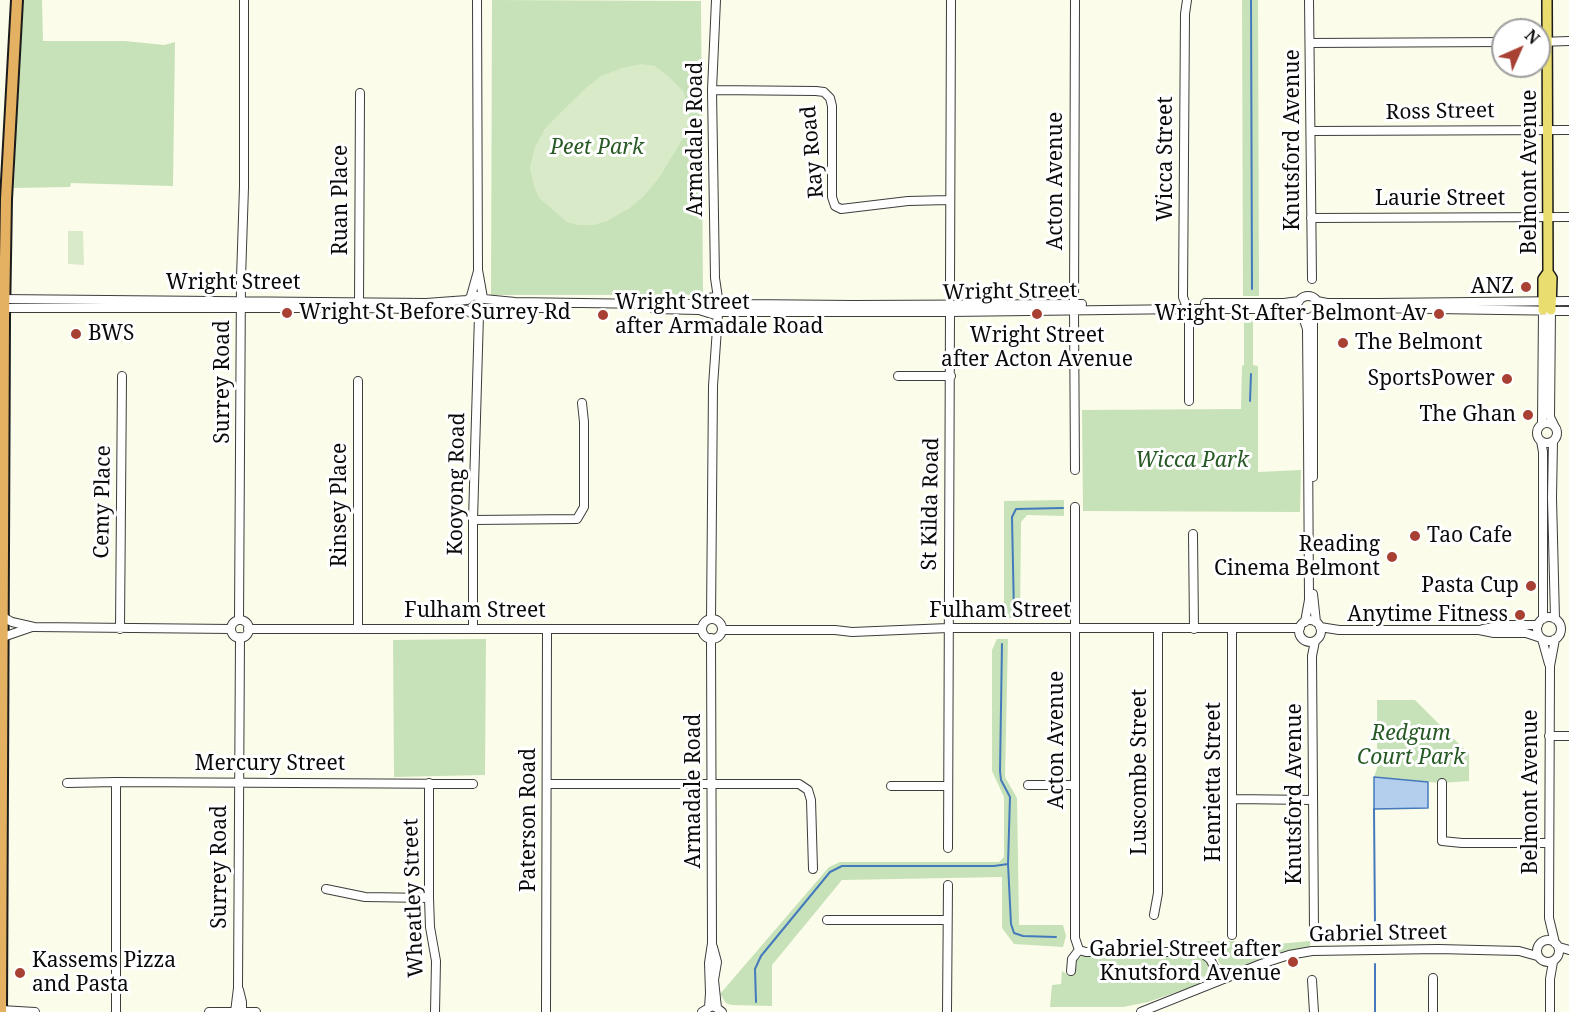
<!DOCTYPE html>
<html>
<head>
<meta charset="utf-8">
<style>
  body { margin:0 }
  #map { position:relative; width:1569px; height:1012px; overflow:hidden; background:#fcfcea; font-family:"Noto Serif",serif }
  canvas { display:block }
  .north { position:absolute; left:1491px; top:18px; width:60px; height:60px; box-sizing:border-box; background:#fff; border:2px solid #9d9d9d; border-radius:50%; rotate:45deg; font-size:16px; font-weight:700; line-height:24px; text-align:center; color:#0a0a0a }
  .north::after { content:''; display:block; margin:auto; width:21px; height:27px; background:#a84034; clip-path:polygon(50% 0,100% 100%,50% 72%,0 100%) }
</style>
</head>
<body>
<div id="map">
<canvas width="1569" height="1012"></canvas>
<div class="north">N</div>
</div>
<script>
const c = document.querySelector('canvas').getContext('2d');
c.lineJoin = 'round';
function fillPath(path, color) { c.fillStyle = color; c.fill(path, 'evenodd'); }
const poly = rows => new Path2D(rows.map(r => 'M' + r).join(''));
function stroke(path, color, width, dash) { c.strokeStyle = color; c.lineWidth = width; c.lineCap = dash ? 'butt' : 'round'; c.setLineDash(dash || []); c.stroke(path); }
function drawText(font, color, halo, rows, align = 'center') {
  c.font = font + ' "Noto Serif",serif'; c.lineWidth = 6; c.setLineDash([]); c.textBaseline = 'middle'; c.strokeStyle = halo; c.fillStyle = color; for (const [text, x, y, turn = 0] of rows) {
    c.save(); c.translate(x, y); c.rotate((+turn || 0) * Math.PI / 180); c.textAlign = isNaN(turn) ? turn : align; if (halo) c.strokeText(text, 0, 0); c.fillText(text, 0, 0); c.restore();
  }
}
const green = poly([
  [21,0,42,0,43,41,125,41,164,45,175,42,173,186,71,183,70,187,14,188],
  [492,0,701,1,703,295,491,295],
  [1242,0,1258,0,1259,296,1243,296],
  [1244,317,1253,317,1253,365,1258,366,1258,472,1301,470,1300,512,1083,511,1082,410,1241,409,1242,366,1244,365],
  [1064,500,1064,516,1027,515,1021,522,1020,618,1004,618,1004,501],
  [486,639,485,775,394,777,393,640],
  [997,639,1008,639,1005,777,1017,798,1019,925,1063,925,1066,936,1063,947,1014,944,1002,928,1002,877,842,880,772,965,772,1006,731,1005,726,1003,720,994,829,867,840,862,999,862,1004,857,1004,797,992,771,992,650],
  [1377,700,1415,700,1469,754,1469,781,1442,783,1374,777,1377,768],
  [1200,941,1269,941,1271,952,1279,950,1278,944,1310,941,1310,947,1271,955,1235,970,1220,964,1213,950,1201,945],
  [1196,954,1207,962,1211,970,1210,976,1200,984,1148,1002,1123,1007,1050,1007,1052,985,1061,984,1062,971,1068,975,1075,974,1077,960,1082,956]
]);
const pitch = poly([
  [641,64,655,66,668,76,684,92,689,117,685,135,659,178,644,196,630,208,607,221,594,225,578,225,567,222,539,198,534,186,530,168,535,147,546,127,587,87,601,76,622,68],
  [68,231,83,231,84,265,68,264]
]);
const water = poly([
  [1374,777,1428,782,1428,808,1374,809,1374,777]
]);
const stream = poly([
  [1251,0,1252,289],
  [1250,401,1251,374],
  [1014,614,1012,517,1016,509,1063,508],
  [1002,644,1000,771,1001,780,1010,797,1008,864,1011,924,1014,933,1023,936,1056,937],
  [1374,809,1375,926],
  [1375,964,1375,1012],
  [756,1002,755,969,761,956,830,872,842,866,994,866,1008,864]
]);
const minor = poly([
  [477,0,478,270,483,298],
  [716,0,712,90,715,278,718,298],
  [1075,0,1074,309,1075,470],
  [1187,0,1185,14,1183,297,1189,313,1189,401],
  [1309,0,1312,279],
  [1539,42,1569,41],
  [1310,43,1503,42],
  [712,90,816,91,824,92,830,98,832,106,832,197,835,206,841,209,908,201,949,200],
  [1311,131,1569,130],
  [1311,218,1569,217],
  [950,285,951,0],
  [471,296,478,271],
  '1297 307a11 11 0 1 1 22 0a11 11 0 1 1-22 0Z',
  [0,299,426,303,467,300,474,295,484,299,515,302,648,304,693,304,705,301],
  [1317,301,1327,303,1378,303,1569,301],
  [721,302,743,304,853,305,1082,304],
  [1205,303,1284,303,1299,301],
  [359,306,360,93],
  [1,308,359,308,466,310],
  [654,309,699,310,715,315,722,309,721,302,715,297,708,298,704,303,705,311],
  [466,310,476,316,490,309,499,308,564,308],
  [1551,310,1550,417,1554,425],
  [721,312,950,312,1187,309,1281,309,1299,313],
  [1317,313,1332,309,1367,308,1569,311],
  [1303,317,1307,329,1308,436,1309,600,1305,622],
  [898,376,951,376],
  '1537 433a10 10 0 1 1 20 0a10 10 0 1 1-20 0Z',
  [1542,423,1543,310],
  [1541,441,1543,452,1543,619],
  [1553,441,1552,498,1555,619],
  [1313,477,1313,316],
  [473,520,577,519,584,507,584,422,582,403],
  [1193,534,1194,629],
  [1313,594,1316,622],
  [3,617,12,622,34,627,231,629],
  '1537 629a12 12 0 1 1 24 0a12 12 0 1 1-24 0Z',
  [711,619,713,386,718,314],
  '702 629a10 10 0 1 1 20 0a10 10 0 1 1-20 0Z',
  [239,620,241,278,244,187,244,0],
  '1299 631a11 11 0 1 1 22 0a11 11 0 1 1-22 0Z',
  '231 629a9 9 0 1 1 18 0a9 9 0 1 1-18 0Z',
  [1320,627,1339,630,1479,630,1494,633,1526,633,1541,638],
  [473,628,473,520,479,315],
  [120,629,122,376],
  [248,629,702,629],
  [358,629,358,381],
  [1483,629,1504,625,1538,625],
  [722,630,835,630,852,632,948,628,1300,628],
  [3,637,32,627],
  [1542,639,1549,664],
  [1555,639,1550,666,1549,918,1555,943],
  [1549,736,1569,736],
  [116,782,116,1012],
  [67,783,116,782,473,784],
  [429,783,429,898,430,927,436,961,435,1012],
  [1442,783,1442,841,1462,843,1549,843],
  [547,784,799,784,808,790,811,800,813,869],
  [1028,785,1075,785],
  [891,786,948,786],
  [1232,799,1313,800],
  [948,848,950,310],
  [326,889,365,897,429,898],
  [1154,915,1158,893,1158,629],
  [827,920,947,920],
  [1314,931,1312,656,1315,641],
  [1232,935,1232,629],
  '1537 951a11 11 0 1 1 22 0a11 11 0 1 1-22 0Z',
  [713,947,717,962,714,980,717,1008],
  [1559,947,1569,950],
  [1079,950,1086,952,1201,952,1210,959,1221,980],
  [1071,971,1072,959,1079,950,1075,938,1075,507],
  [1312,980,1314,1012],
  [239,990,242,1002,242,1012],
  [709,1007,710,993,709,963,712,943,711,638],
  [1,1010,35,1012],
  [209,1012,256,1012],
  [235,1012,238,988,240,637],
  [546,1012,547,629],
  [702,1012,712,1006,717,1008,722,1012],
  [947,1012,948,885],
  [1141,1012,1261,964,1289,955,1312,951,1438,949,1519,951,1537,956],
  [1433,1012,1433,978],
  [1550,1012,1550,979,1553,962]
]);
const major = poly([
  [1547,0,1548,272,1552,278,1551,310],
  [1543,310,1543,279,1548,272]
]);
const highway = poly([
  [1,1012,4,318,6,199,17,0]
]);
const markers = [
  [1526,287,6,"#a84034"],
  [287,313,6,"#a84034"],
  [1037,314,6,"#a84034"],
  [1439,314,6,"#a84034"],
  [603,315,6,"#a84034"],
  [76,334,6,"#a84034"],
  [1343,343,6,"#a84034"],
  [1507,379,6,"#a84034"],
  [1528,415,6,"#a84034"],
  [1415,536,6,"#a84034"],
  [1392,557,6,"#a84034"],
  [1531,586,6,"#a84034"],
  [1520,615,6,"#a84034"],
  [1293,962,6,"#a84034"],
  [20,973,6,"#a84034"]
];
const streetNames = [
  ["Ross Street",1440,112,-1],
  ["Armadale Road",696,139,-90],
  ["Knutsford Avenue",1293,140,-90],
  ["Ray Road",813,152,-95],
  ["Wicca Street",1166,159,-90],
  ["Belmont Avenue",1530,172,-90],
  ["Acton Avenue",1056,181,-90],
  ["Laurie Street",1440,199],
  ["Ruan Place",341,200,-90],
  ["Wright Street",233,283],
  ["Wright Street",1010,292,-1],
  ["Surrey Road",223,382,-90],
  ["Kooyong Road",457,484,-89],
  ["Cemy Place",103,502,-89],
  ["St Kilda Road",931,504,-89],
  ["Rinsey Place",340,505,-90],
  ["Fulham Street",475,611],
  ["Fulham Street",1000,611],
  ["Acton Avenue",1057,740,-90],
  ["Mercury Street",270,764],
  ["Luscombe Street",1140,772,-90],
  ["Henrietta Street",1214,782,-90],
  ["Armadale Road",694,791,-90],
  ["Belmont Avenue",1531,792,-90],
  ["Knutsford Avenue",1295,794,-90],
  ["Paterson Road",529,820,-90],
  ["Surrey Road",220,867,-90],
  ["Wheatley Street",414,898,-92],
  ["Gabriel Street",1378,934,-1]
];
const parkNames = [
  ["Peet Park",597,148],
  ["Wicca Park",1192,461],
  ["Redgum",1411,734],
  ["Court Park",1411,758]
];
const poiNames = [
  ["ANZ",1514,287],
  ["Wright Street",615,303,"left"],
  ["after Armadale Road",615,327,"left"],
  ["Wright St Before Surrey Rd",299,313,"left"],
  ["Wright St After Belmont Av",1427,314],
  ["BWS",88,334,"left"],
  ["Wright Street",1037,336,"center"],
  ["after Acton Avenue",1037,360,"center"],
  ["The Belmont",1355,343,"left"],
  ["SportsPower",1495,379],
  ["The Ghan",1516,415],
  ["Tao Cafe",1427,536,"left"],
  ["Reading",1380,545],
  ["Cinema Belmont",1380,569],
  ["Pasta Cup",1519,586],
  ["Anytime Fitness",1508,615],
  ["Gabriel Street after",1281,950],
  ["Knutsford Avenue",1281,974],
  ["Kassems Pizza",32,961,"left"],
  ["and Pasta",32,985,"left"]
];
fillPath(green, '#c7e2b8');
fillPath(pitch, '#d9eac9');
fillPath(water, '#b4cfee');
stroke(water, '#447abc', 1.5);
stroke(stream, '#447abc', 2);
stroke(minor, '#3d3d3d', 10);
stroke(major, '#1b1b1b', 12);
stroke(highway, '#1b1b1b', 14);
stroke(minor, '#fff', 8);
stroke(major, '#e8dd6e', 9);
stroke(highway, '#e3b161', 10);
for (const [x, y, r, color] of markers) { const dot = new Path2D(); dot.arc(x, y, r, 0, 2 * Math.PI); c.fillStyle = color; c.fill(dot); stroke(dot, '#fff', 2); }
drawText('21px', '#0a0a0a', '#fff', streetNames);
drawText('italic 21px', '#265923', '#fff', parkNames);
drawText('21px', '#0a0a0a', '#fff', poiNames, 'right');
</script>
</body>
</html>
